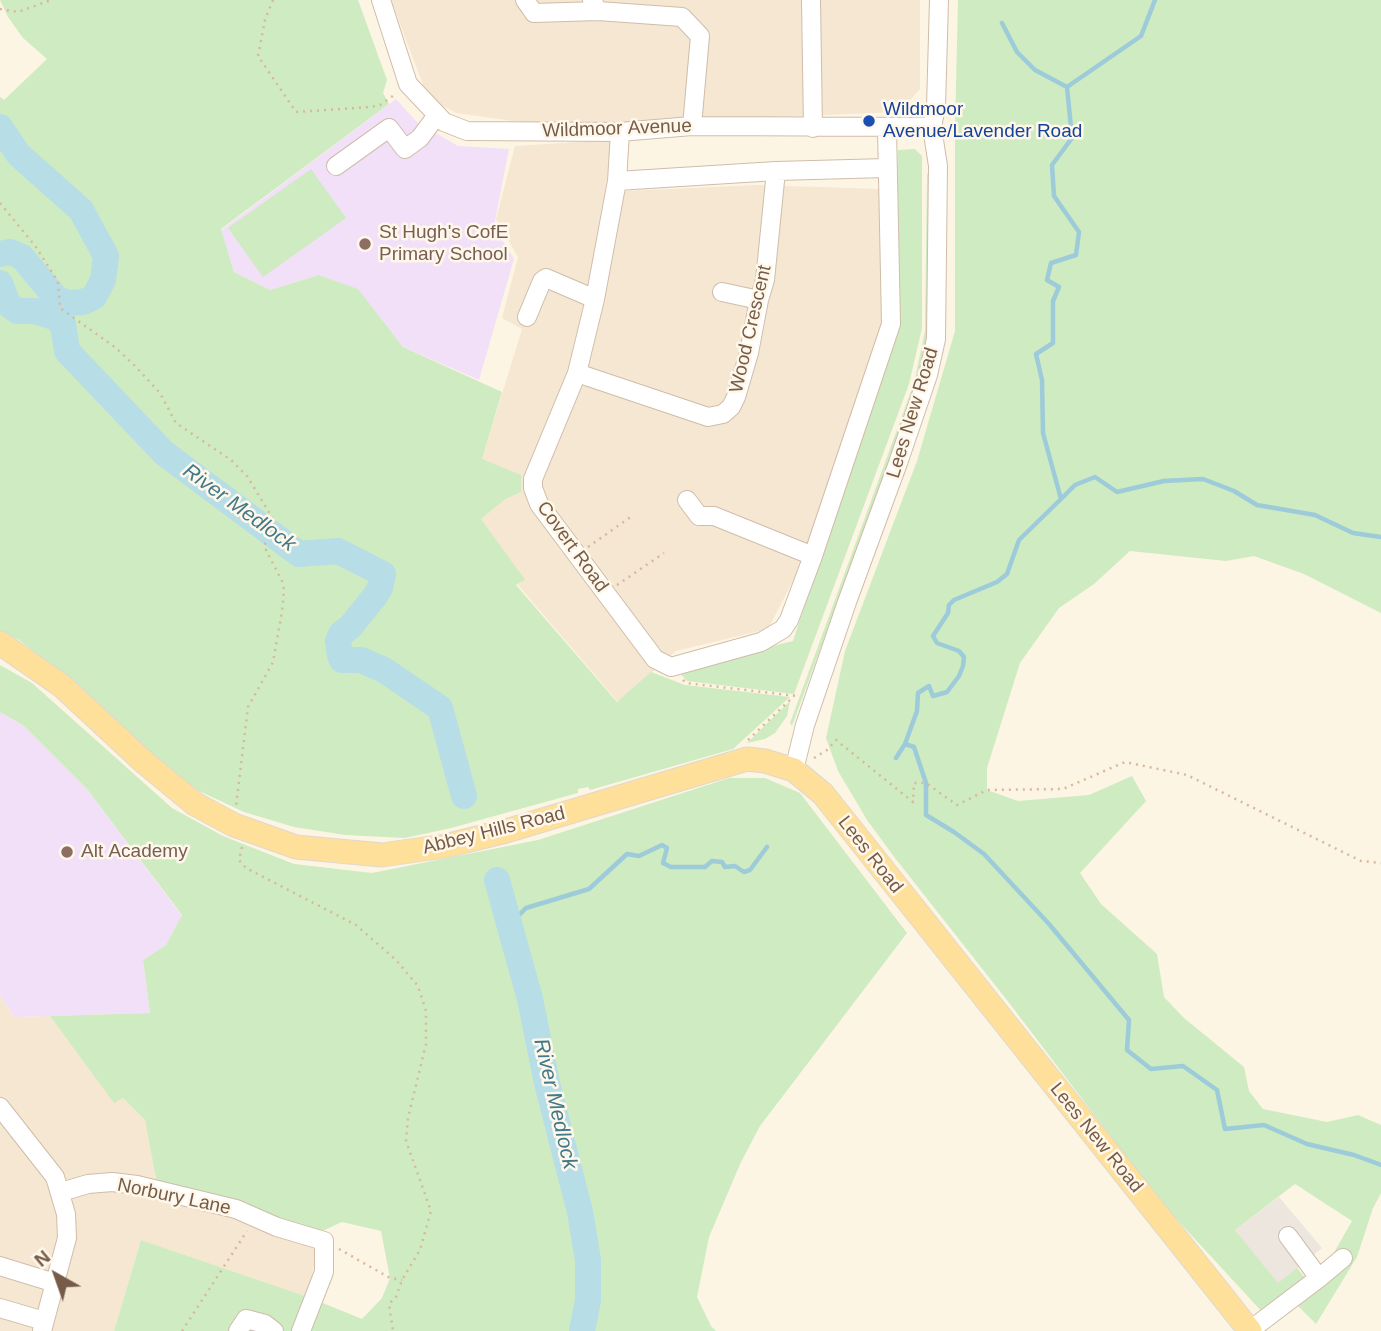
<!DOCTYPE html>
<html>
<head>
<meta charset="utf-8">
<style>
  body { margin:0 }
  #map { position:relative; width:1381px; height:1331px; overflow:hidden; background:#fdf5e3; font-family:Helvetica,sans-serif }
  canvas { display:block }
  .north { position:absolute; left:21px; top:1240px; width:70px; height:70px; -webkit-text-stroke:5px #fff8ea; paint-order:stroke; rotate:320deg; font-size:19px; font-weight:700; line-height:28px; text-align:center; color:#765c48 }
  .north::after { content:''; display:block; margin:auto; width:24px; height:32px; background:#765c48; clip-path:polygon(50% 0,100% 100%,50% 72%,0 100%) }
</style>
</head>
<body>
<div id="map">
<canvas width="1381" height="1331"></canvas>
<div class="north">N</div>
</div>
<script>
const c = document.querySelector('canvas').getContext('2d');
c.lineJoin = 'round';
function fillPath(path, color) { c.fillStyle = color; c.fill(path, 'evenodd'); }
const poly = rows => new Path2D(rows.map(r => 'M' + r).join(''));
function stroke(path, color, width, dash) { c.strokeStyle = color; c.lineWidth = width; c.lineCap = dash ? 'butt' : 'round'; c.setLineDash(dash || []); c.stroke(path); }
function drawText(font, color, halo, rows, align = 'center') {
  c.font = font + ' Helvetica,sans-serif'; c.lineWidth = 5; c.setLineDash([]); c.textBaseline = 'middle'; c.strokeStyle = halo; c.fillStyle = color; for (const [text, x, y, turn = 0] of rows) {
    c.save(); c.translate(x, y); c.rotate((+turn || 0) * Math.PI / 180); c.textAlign = isNaN(turn) ? turn : align; if (halo) c.strokeText(text, 0, 0); c.fillText(text, 0, 0); c.restore();
  }
}
const residential = poly([
  [391,0,920,0,920,89,899,112,550,126,456,113,428,98],
  [612,140,605,192,757,185,880,189,883,319,812,544,768,629,676,651,618,702,518,585,524,580,481,519,482,459,522,329,502,318,518,257,496,219,515,146],
  [0,995,14,1017,50,1016,114,1102,123,1098,145,1120,157,1184,237,1202,320,1232,308,1297,141,1240,114,1331,0,1331]
]);
const industrial = poly([
  [1279,1197,1322,1248,1278,1284,1235,1230]
]);
const education = poly([
  [396,99,417,122,458,146,509,149,494,226,514,259,479,380,403,347,357,289,319,275,270,290,234,272,221,230],
  [0,712,24,726,87,789,182,916,166,945,143,960,150,1013,14,1017,0,995]
]);
const green = poly([
  [0,0,358,0,387,80,383,93,389,104,221,229,234,272,270,290,319,275,358,289,403,347,502,392,482,459,521,475,521,492,505,499,481,519,525,580,516,585,617,702,651,672,685,685,790,697,733,749,590,790,588,787,578,789,578,793,451,828,405,838,345,835,294,827,244,812,199,791,152,757,69,679,19,640,0,631,0,97,4,100,47,59,23,38,8,17],
  [958,0,1381,0,1381,613,1304,574,1254,556,1226,561,1130,551,1094,584,1059,608,1020,663,987,768,987,790,1018,801,1089,795,1132,776,1146,801,1080,873,1101,904,1157,954,1164,997,1184,1018,1244,1067,1249,1091,1263,1109,1327,1122,1358,1115,1381,1125,1381,1193,1373,1208,1357,1257,1316,1324,1297,1305,1316,1284,1352,1221,1295,1184,1235,1230,1278,1283,1297,1268,1307,1280,1264,1314,1159,1200,1010,1004,895,858,867,820,838,771,826,738,845,651,917,461,955,331,955,129],
  [915,149,922,156,922,328,909,384,794,694,687,681,677,670,793,641,895,326,898,150],
  [311,169,346,218,263,277,228,228],
  [927,174,930,174,928,331,918,384,792,726,790,723,914,383,925,331],
  [0,665,32,683,172,808,223,836,294,864,372,873,538,840,729,778,765,778,800,793,907,933,760,1126,741,1162,709,1237,697,1297,711,1326,716,1331,114,1331,141,1240,308,1297,362,1319,382,1298,390,1278,381,1231,342,1222,320,1232,237,1202,157,1184,145,1120,123,1098,114,1103,50,1016,150,1013,143,960,166,945,182,915,87,789,24,726,0,712],
  [790,701,787,716,775,733,765,739,747,743]
]);
const stream = poly([
  [1002,23,1017,52,1035,70,1067,87],
  [1061,499,1075,485,1095,477,1117,492,1164,481,1203,479,1234,491,1257,505,1315,515,1353,533,1381,537],
  [905,744,914,747,926,783,926,815,954,832,984,854,1049,924,1129,1020,1127,1050,1151,1069,1183,1066,1217,1090,1225,1129,1264,1125,1307,1144,1354,1155,1381,1165],
  [896,758,905,744,917,711,918,693,929,686,933,696,947,692,959,676,963,666,964,657,959,651,937,643,933,636,948,613,949,605,954,600,997,582,1007,574,1019,540,1061,499,1043,433,1042,380,1036,354,1053,343,1053,301,1059,287,1047,280,1051,263,1076,255,1079,232,1054,196,1052,165,1072,138,1067,87,1141,36,1155,0],
  [512,932,519,925,517,917,526,908,589,889,627,854,639,856,662,845,667,848,663,863,671,867,705,867,712,861,722,862,725,867,735,866,744,872,750,870,767,847]
]);
const river = poly([
  [0,127,19,155,81,210,106,256,103,280,94,297,83,302,67,303,56,298,22,257,10,252,0,254],
  [0,283,8,304,17,311,35,311,54,317,63,324,67,351,164,453,299,554,338,551,383,574,380,588,375,596,351,626,341,634,338,641,340,655,342,660,361,660,384,670,440,708,464,796],
  [497,880,530,999,547,1083,580,1212,588,1260,588,1300,582,1331]
]);
const path = poly([
  [273,0,265,20,258,56,296,112,371,107,380,105,397,93],
  [0,9,18,12,51,0],
  [0,203,36,247,58,282,60,308,116,348,135,366,160,393,176,423,231,460,247,476,272,517,274,526,264,546,283,583,284,591,282,612,273,662,248,707,236,806],
  [588,547,632,516],
  [617,585,664,553],
  [683,680,686,683,797,696],
  [748,740,794,696],
  [814,758,827,750,836,740,913,802,914,783,926,783,957,805,987,790,1063,789,1125,762,1187,775,1361,861,1381,863],
  [242,847,239,860,246,868,356,925,396,960,418,986,426,1011,426,1044,408,1118,406,1141,431,1211,420,1250,402,1280,396,1297,389,1304,393,1331],
  [339,1249,390,1278,402,1280],
  [182,1331,247,1231]
]);
const minor = poly([
  [381,0,408,84,444,122,467,131,620,132,692,126,932,127],
  [525,0,534,13,598,11],
  [592,0,598,11,682,17,700,36,692,126],
  [811,0,813,128],
  [620,132,617,181,595,299,577,373,533,479,533,488,539,504,655,659,671,667,761,642,783,629,789,620,813,556,891,324,887,128],
  [336,166,389,128,405,149,420,138,437,115],
  [617,181,776,171,887,168],
  [722,292,759,300],
  [527,317,542,281,546,278,595,299],
  [577,373,708,417,723,414,731,407,736,397,749,353,759,300,765,280,776,171],
  [687,500,699,516,714,516,813,556],
  [794,770,805,725,847,602,898,463,928,375,936,339,938,166,932,127,936,107,939,0],
  [0,1107,55,1177,66,1214,67,1238,42,1331],
  [61,1192,88,1184,112,1182,137,1185,236,1209,277,1227,324,1241,324,1272,301,1331],
  [0,1266,55,1283],
  [1319,1278,1343,1258],
  [0,1308,44,1321],
  [238,1331,246,1319,265,1324,274,1331],
  [1249,1331,1319,1278,1288,1236]
]);
const major = poly([
  [0,643,62,686,144,762,195,804,234,825,296,847,382,855,445,846,506,831,747,759,765,761,794,770,823,794,1250,1331]
]);
const markers = [
  [869,121,7,"#1a4fb4"],
  [365,244,7,"#8d6e63"],
  [67,852,7,"#8d6e63"]
];
const transitNames = [
  ["Wildmoor",883,110],
  ["Avenue/Lavender Road",883,132]
];
const streetNames = [
  ["Wildmoor Avenue",617,129,-2],
  ["Wood Crescent",751,329,-77],
  ["Lees New Road",913,413,-73],
  ["Covert Road",572,547,54],
  ["Abbey Hills Road",494,831,-14],
  ["Lees Road",870,855,52],
  ["Lees New Road",1096,1138,51],
  ["Norbury Lane",174,1197,12]
];
const educationNames = [
  ["St Hugh's CofE",379,233],
  ["Primary School",379,255],
  ["Alt Academy",81,852]
];
const waterNames = [
  ["River Medlock",239,508,36],
  ["River Medlock",555,1104,77]
];
fillPath(residential, '#f5e7d1');
fillPath(industrial, '#ece6de');
fillPath(education, '#f2e0f9');
fillPath(green, '#cfebc1');
stroke(stream, '#9dcbd9', 4.5);
stroke(river, '#b7dde7', 26);
stroke(minor, '#cfbdaa', 20);
stroke(major, '#ded8d3', 25);
stroke(path, '#d8b89d', 2.5, [2, 5]);
stroke(minor, '#fff', 18);
stroke(major, '#fee09a', 23);
for (const [x, y, r, color] of markers) { const dot = new Path2D(); dot.arc(x, y, r, 0, 2 * Math.PI); c.fillStyle = color; c.fill(dot); stroke(dot, '#fff8ea', 2.5); }
drawText('19px', '#164399', '#fff8ea', transitNames, 'left');
drawText('19px', '#765c48', '#fff8ea', streetNames);
drawText('19px', '#785e54', '#fff8ea', educationNames, 'left');
drawText('italic 21px', '#41798b', '#fff8ea', waterNames);
</script>
</body>
</html>
